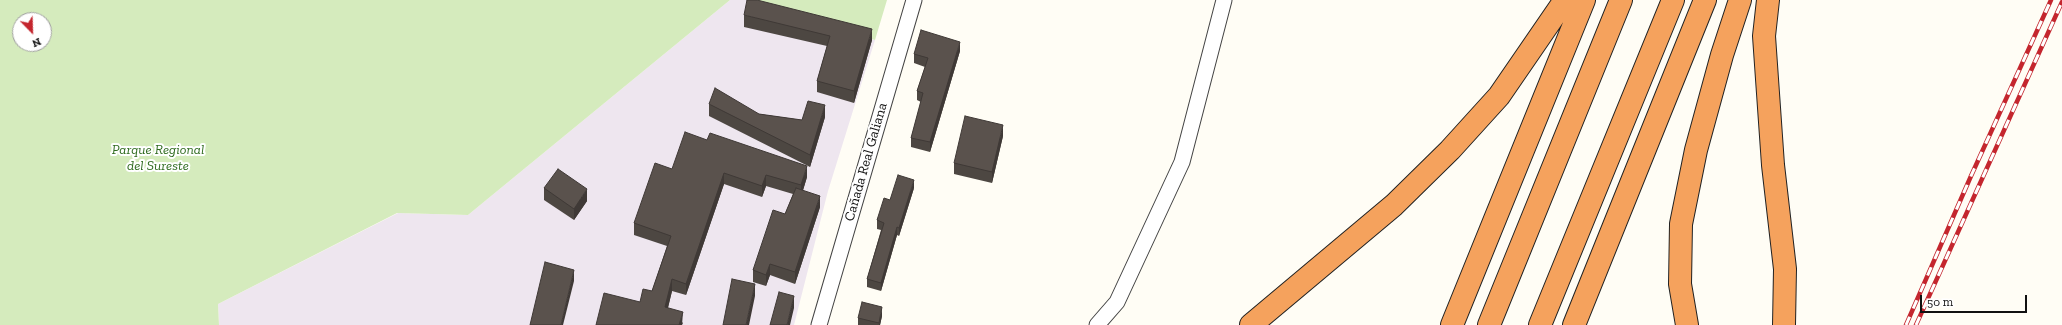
<!DOCTYPE html>
<html>
<head>
<meta charset="utf-8">
<style>
  body { margin:0 }
  #map { position:relative; width:2062px; height:325px; overflow:hidden; background:#fffdf5; font-family:"Zilla Slab",serif }
  canvas { display:block }
  .north { position:absolute; left:12px; top:12px; width:40px; height:40px; box-sizing:border-box; background:#fff; border:1px solid #a0a0a0; border-radius:50%; rotate:157deg; font-size:11px; font-weight:700; line-height:16px; text-align:center; color:#111 }
  .north::after { content:''; display:block; margin:auto; width:14px; height:18px; background:#c4262e; clip-path:polygon(50% 0,100% 100%,50% 72%,0 100%) }
  .scale { position:absolute; left:1920px; top:295px; width:107px; height:18px; box-sizing:border-box; border:2px solid #111; border-top:0; padding-left:5px; font-size:12px; line-height:14px; white-space:nowrap; color:#111; -webkit-text-stroke:3px #fff; paint-order:stroke }
</style>
</head>
<body>
<div id="map">
<canvas width="2062" height="325"></canvas>
<div class="north">N</div>
<div class="scale">50 m</div>
</div>
<script>
const c = document.querySelector('canvas').getContext('2d');
c.lineJoin = 'round';
function fillPath(path, color) { c.fillStyle = color; c.fill(path, 'evenodd'); }
const poly = rows => new Path2D(rows.map(r => 'M' + r).join(''));
function stroke(path, color, width, dash) { c.strokeStyle = color; c.lineWidth = width; c.lineCap = dash ? 'butt' : 'round'; c.setLineDash(dash || []); c.stroke(path); }
function drawText(font, color, halo, rows, align = 'center') {
  c.font = font + ' "Zilla Slab",serif'; c.lineWidth = 4; c.setLineDash([]); c.textBaseline = 'middle'; c.strokeStyle = halo; c.fillStyle = color; for (const [text, x, y, turn = 0] of rows) {
    c.save(); c.translate(x, y); c.rotate((+turn || 0) * Math.PI / 180); c.textAlign = isNaN(turn) ? turn : align; if (halo) c.strokeText(text, 0, 0); c.fillText(text, 0, 0); c.restore();
  }
}
const industrial = poly([
  [730,0,749,0,875,40,828,191,794,325,219,325,218,304,398,213,468,215]
]);
const green = poly([
  [0,0,730,0,468,215,397,213,218,304,219,325,0,325],
  [20,20,44,20,44,44,20,44],
  [749,0,887,0,875,40]
]);
const minor = poly([
  [819,325,914,0],
  [1097,325,1117,302,1182,162,1224,0]
]);
const motorway = poly([
  [1768,0,1764,36,1773,165,1785,269,1784,325],
  [1251,325,1394,205,1450,150,1499,96,1565,0],
  [1452,325,1584,0],
  [1489,325,1621,0],
  [1540,325,1673,0],
  [1574,325,1705,0],
  [1687,325,1680,284,1681,224,1696,150,1722,55,1740,0]
]);
const rail = poly([
  [1906,325,1971,176,2051,0],
  [1916,325,2062,2]
]);
const wall = poly([
  [744,15,872,40,854,103,817,92,817,81,827,46,744,27],
  [960,51,930,152,911,147,911,138,921,102,917,100,917,91,925,67,914,63,914,54],
  [709,104,759,114,802,120,825,117,810,167,709,116],
  [1003,136,992,183,954,174,954,163],
  [672,169,807,177,803,190,820,207,795,284,770,275,766,286,753,282,753,270,785,214,793,194,766,186,762,197,724,184,686,295,672,291,668,308,683,323,682,325,596,325,640,302,652,291,667,246,634,235,634,223],
  [544,188,587,201,574,220,544,200],
  [914,188,899,236,897,235,881,291,867,287,867,279,881,230,877,229,877,220],
  [882,316,880,325,858,325,858,318]
]);
const shadedWall = poly([
  [872,29,872,40,854,103,854,91],
  [960,42,960,51,930,152,930,142],
  [825,105,825,117,810,167,810,155],
  [1003,125,1003,136,992,183,992,172],
  [807,166,807,177,801,197,801,185],
  [724,173,724,184,686,295,686,284],
  [766,175,766,186,762,197,762,186],
  [914,180,914,188,899,236,899,228],
  [587,189,587,201,574,220,574,209],
  [820,196,820,207,795,284,795,272],
  [897,227,897,235,881,291,881,283],
  [770,264,770,275,766,286,766,275],
  [574,270,574,281,563,325,561,325],
  [672,279,672,291,665,319,665,307],
  [755,284,755,296,749,325,746,325],
  [794,296,794,308,790,325,787,325],
  [882,307,882,316,880,325,879,325],
  [683,312,682,325,679,325]
]);
const building = poly([
  [747,0,757,0,872,29,854,91,817,81,830,36,744,15,747,0],
  [921,30,960,42,930,142,911,138,923,93,917,91,928,58,914,54,921,30],
  [715,88,759,114,802,120,808,101,825,105,810,155,709,104,715,88],
  [965,116,1003,125,992,172,954,163,965,116],
  [685,132,707,140,710,133,807,166,801,185,766,175,762,186,724,173,686,284,672,279,665,307,683,312,679,325,596,325,604,293,640,302,643,289,652,291,671,236,634,223,655,163,672,169,685,132],
  [558,169,587,189,574,209,544,188,558,169],
  [898,175,914,180,899,228,897,227,881,283,867,279,884,223,877,220,884,198,890,200,898,175],
  [796,188,820,196,795,272,770,264,766,275,753,270,773,210,785,214,796,188],
  [545,262,574,270,561,325,530,325,545,262],
  [732,279,755,284,746,325,723,325,732,279],
  [779,292,794,296,787,325,770,325,779,292],
  [862,302,882,307,879,323,858,318,862,302]
]);
const parkNames = [
  ["Parque Regional",158,150],
  ["del Sureste",158,166]
];
const streetNames = [
  ["Cañada Real Galiana",866,162,-74]
];
fillPath(industrial, '#eee6ef');
fillPath(green, '#d5ebbd');
stroke(minor, '#444', 17);
stroke(motorway, '#222', 24);
stroke(minor, '#fff', 15);
stroke(motorway, '#f5a25d', 22);
stroke(rail, '#c4262e', 4.5);
stroke(rail, '#fff', 3, [9]);
fillPath(wall, '#4d4742');
fillPath(shadedWall, '#3f3936');
fillPath(building, '#5a524d');
stroke(building, '#3f3936', 1);
drawText('italic 14px', '#2f6b1f', '#fff', parkNames);
drawText('14px', '#111', '#fff', streetNames);
</script>
</body>
</html>
